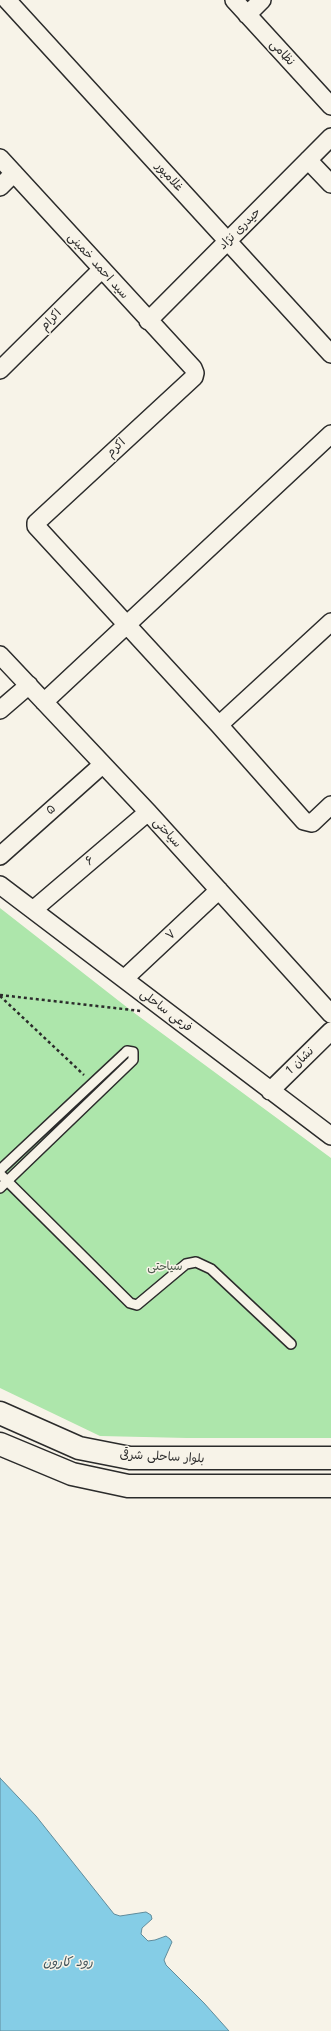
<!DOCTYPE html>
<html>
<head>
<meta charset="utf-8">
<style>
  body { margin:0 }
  canvas { display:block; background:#f7f3e8 }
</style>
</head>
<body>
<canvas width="331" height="2031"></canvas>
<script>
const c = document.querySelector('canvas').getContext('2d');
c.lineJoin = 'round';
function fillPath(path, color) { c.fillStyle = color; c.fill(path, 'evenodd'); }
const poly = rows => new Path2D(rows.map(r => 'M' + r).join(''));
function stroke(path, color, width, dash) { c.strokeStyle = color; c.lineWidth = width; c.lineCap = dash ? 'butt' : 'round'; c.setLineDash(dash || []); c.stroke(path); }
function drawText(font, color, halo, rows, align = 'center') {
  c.font = font + ' "Shantell Sans","Playpen Sans Arabic",sans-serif'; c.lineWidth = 3; c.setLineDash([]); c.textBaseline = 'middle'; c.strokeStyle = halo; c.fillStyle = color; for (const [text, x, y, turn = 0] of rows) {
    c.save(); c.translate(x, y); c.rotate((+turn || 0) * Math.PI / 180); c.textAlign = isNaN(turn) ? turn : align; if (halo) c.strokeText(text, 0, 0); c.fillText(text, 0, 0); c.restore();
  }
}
const green = poly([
  [0,908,133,1012,331,1158,331,1438,187,1438,100,1436,0,1388]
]);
const water = poly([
  [0,1778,36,1816,114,1914,120,1916,146,1912,151,1915,152,1919,142,1928,141,1934,148,1941,155,1940,166,1936,170,1939,172,1942,164,1960,166,1965,204,2003,229,2031,0,2031,0,1778]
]);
const path = poly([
  [0,995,141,1011],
  [0,996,84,1075]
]);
const lane = poly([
  [0,1170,125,1053,127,1051,133,1052,133,1060,0,1188],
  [0,1174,130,1303,137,1305,186,1264,196,1262,211,1269,291,1344]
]);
const street = poly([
  [7,0,331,354],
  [234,0,331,106],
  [247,15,262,0],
  [0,158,193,368,195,373,194,377,36,523,36,526,219,725,304,821,312,823,331,805],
  [308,160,331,184],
  [0,187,14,173],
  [148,321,331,137],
  [0,370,101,270],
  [0,655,148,812,331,1014],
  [44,702,331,434],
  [0,710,29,685],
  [219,725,331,622],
  [0,856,102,765],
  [0,885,331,1136],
  [33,910,148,812],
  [124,979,219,890],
  [270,1091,331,1031]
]);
const secondary = poly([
  [0,1413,79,1448,130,1458,331,1458],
  [0,1444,72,1474,128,1486,331,1486]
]);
const streetNames = [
  ["نظامی",282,53,47],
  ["غلامپور",169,177,48],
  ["حیدری نژاد",240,229,-45],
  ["سید احمد خمینی",98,266,48],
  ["اکرام",51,320,-45],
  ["اکرم",116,448,-43],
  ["۵",51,810,-41],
  ["سیاحتی",167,833,48],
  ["۶",90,861,-41],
  ["۷",171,935,-43],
  ["فرعی ساحلی",166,1011,37],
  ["نشان 1",300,1061,-44],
  ["بلوار ساحلی شرقی",162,1457,3]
];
const parkNames = [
  ["سیاحتی",165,1267]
];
const waterNames = [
  ["رود کارون",68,1963]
];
fillPath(green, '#ade6ab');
fillPath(water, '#85cde6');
stroke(water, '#618c9b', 1);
stroke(lane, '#2b2b2b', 12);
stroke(street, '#2b2b2b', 20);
stroke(secondary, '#2b2b2b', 25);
stroke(path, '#2b2b2b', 2.5, [3, 3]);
stroke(lane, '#f7f3e8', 9);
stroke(street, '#f7f3e8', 17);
stroke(secondary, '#f7f3e8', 22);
drawText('12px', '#2b2b2b', '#f7f3e8', streetNames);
drawText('12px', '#4c5a4b', '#f7f3e8', parkNames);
drawText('italic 13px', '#42545a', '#f7f3e8', waterNames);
</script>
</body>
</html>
